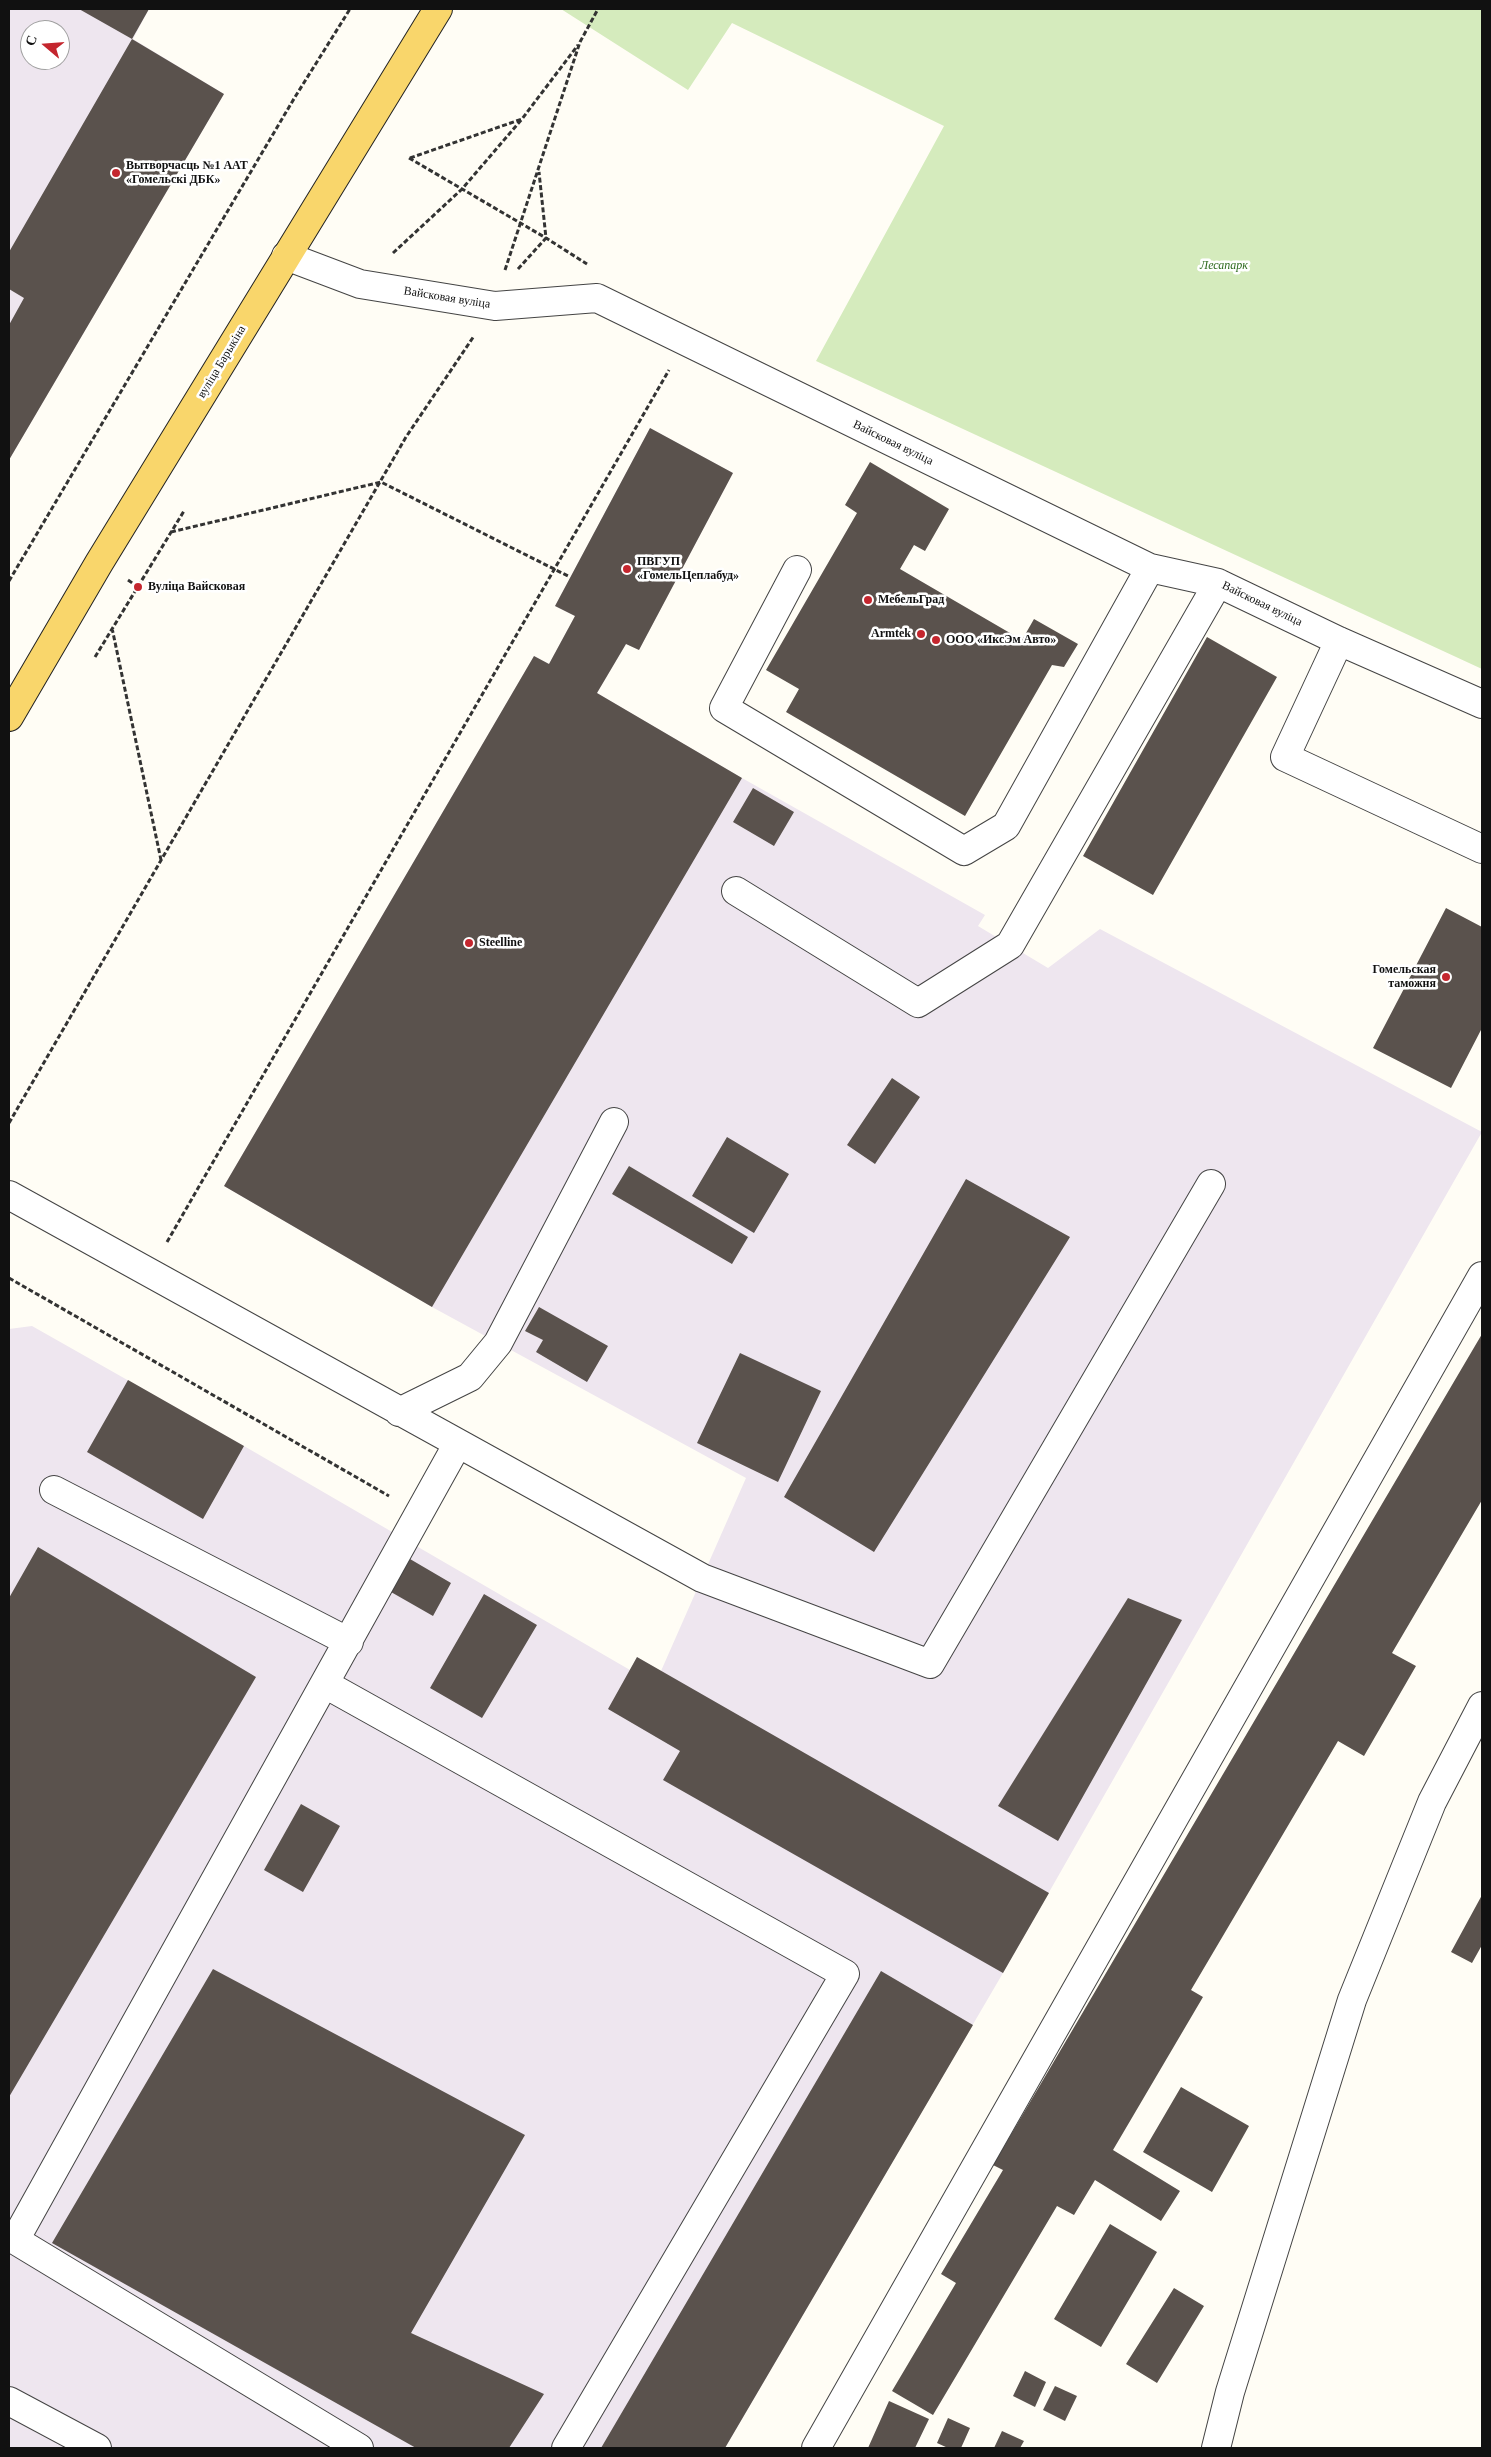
<!DOCTYPE html>
<html>
<head>
<meta charset="utf-8">
<style>
  body { margin:0 }
  #map { position:relative; width:1491px; height:2457px; overflow:hidden; background:#fffdf5; font-family:Georgia,serif }
  canvas { display:block }
  .frame { position:absolute; inset:0; border:10px solid #111; pointer-events:none }
  .north { position:absolute; left:20px; top:20px; width:50px; height:50px; box-sizing:border-box; background:#fff; border:1px solid #a0a0a0; border-radius:50%; rotate:288deg; font-size:14px; font-weight:700; line-height:20px; text-align:center; color:#111 }
  .north::after { content:''; display:block; margin:auto; width:18px; height:22px; background:#c4262e; clip-path:polygon(50% 0,100% 100%,50% 72%,0 100%) }
</style>
</head>
<body>
<div id="map">
<canvas width="1491" height="2457"></canvas>
<div class="frame"></div>
<div class="north">С</div>
</div>
<script>
const c = document.querySelector('canvas').getContext('2d');
c.lineJoin = 'round';
function fillPath(path, color) { c.fillStyle = color; c.fill(path, 'evenodd'); }
const poly = rows => new Path2D(rows.map(r => 'M' + r).join(''));
function stroke(path, color, width, dash) { c.strokeStyle = color; c.lineWidth = width; c.lineCap = dash ? 'butt' : 'round'; c.setLineDash(dash || []); c.stroke(path); }
function drawText(font, color, halo, rows, align = 'center') {
  c.font = font + ' Georgia,serif'; c.lineWidth = 5; c.setLineDash([]); c.textBaseline = 'middle'; c.strokeStyle = halo; c.fillStyle = color; for (const [text, x, y, turn = 0] of rows) {
    c.save(); c.translate(x, y); c.rotate((+turn || 0) * Math.PI / 180); c.textAlign = isNaN(turn) ? turn : align; if (halo) c.strokeText(text, 0, 0); c.fillText(text, 0, 0); c.restore();
  }
}
const industrial = poly([
  [9,9,149,9,133,39,224,94,9,460],
  [30,30,60,30,60,60,30,60],
  [650,428,733,473,639,650,626,644,597,693,742,778,985,915,978,926,1048,968,1100,929,1482,1132,1003,1973,725,2448,9,2448,9,1329,32,1326,244,1446,630,1670,637,1657,661,1671,746,1478,432,1307,224,1186,534,656,549,664,575,616,555,606]
]);
const green = poly([
  [561,9,1482,9,1482,669,816,361,944,126,732,23,688,90]
]);
const building = poly([
  [79,9,149,9,132,39],
  [132,39,224,94,9,460,9,325,24,298,9,289,9,252],
  [650,428,733,473,639,650,626,644,597,693,742,778,432,1307,224,1186,534,656,549,664,575,616,555,606],
  [870,462,949,509,925,551,914,545,900,569,1022,640,1034,619,1078,644,1064,667,1052,665,965,816,786,712,799,689,766,670,857,513,845,505],
  [1207,637,1277,677,1153,895,1083,856],
  [753,788,794,812,774,846,733,822],
  [1446,908,1482,927,1482,1028,1451,1088,1373,1048],
  [892,1078,920,1097,875,1164,847,1145],
  [727,1137,789,1174,754,1233,692,1196],
  [629,1166,748,1237,732,1264,612,1194],
  [966,1179,1070,1237,874,1552,784,1497],
  [539,1307,608,1346,587,1382,536,1352,543,1340,525,1331],
  [1482,1334,1482,1500,1392,1653,1416,1666,1364,1756,1338,1741,1191,1990,1203,1997,1113,2150,1180,2191,1161,2221,1095,2180,1074,2215,1057,2206,933,2415,892,2391,956,2283,941,2274,1003,2170,993,2165],
  [740,1353,821,1391,778,1482,697,1443],
  [128,1380,244,1446,203,1519,87,1452],
  [38,1547,256,1677,9,2097,9,1598],
  [410,1559,451,1583,433,1616,391,1592],
  [484,1594,537,1625,482,1718,430,1688],
  [1128,1598,1182,1620,1058,1841,998,1806],
  [637,1657,1049,1893,1003,1973,663,1780,680,1751,608,1709],
  [301,1804,340,1826,303,1892,264,1870],
  [1482,1895,1482,1945,1472,1963,1451,1952],
  [213,1969,525,2135,411,2333,544,2394,509,2448,416,2448,52,2243],
  [881,1971,973,2025,725,2448,601,2448],
  [1181,2087,1249,2126,1212,2192,1143,2152],
  [1110,2224,1157,2252,1101,2347,1054,2319],
  [1174,2288,1204,2306,1157,2383,1126,2364],
  [1025,2371,1046,2382,1035,2407,1013,2396],
  [1055,2386,1077,2396,1065,2421,1043,2410],
  [889,2401,929,2419,915,2448,868,2448],
  [948,2418,970,2428,961,2448,948,2448,937,2443],
  [1002,2431,1024,2441,1020,2448,994,2448]
]);
const path = poly([
  [409,158,546,238,587,264],
  [410,158,522,119,578,45],
  [393,253,462,189,522,119],
  [518,269,546,238,539,172],
  [505,270,580,42,598,9],
  [171,532,381,482,570,577],
  [128,580,138,587],
  [9,581,295,97,350,9],
  [112,628,161,860],
  [95,657,184,511],
  [9,1123,406,437,474,336],
  [167,1242,669,370],
  [9,1278,389,1496]
]);
const minor = poly([
  [286,256,360,284,495,306,597,298,1150,568,1218,583,1339,641,1482,704],
  [797,570,724,708,964,851,1006,826,1150,568],
  [1339,641,1285,757,1482,849],
  [736,891,918,1003,1010,945,1218,583],
  [9,1195,702,1578,930,1664,1211,1184],
  [399,1412,470,1377,498,1343,614,1122],
  [54,1490,349,1642],
  [325,1684,845,1974,566,2448],
  [9,2401,97,2448],
  [359,2448,15,2240,457,1445],
  [816,2448,1482,1276],
  [1216,2448,1230,2392,1352,2000,1432,1802,1482,1706]
]);
const major = poly([
  [9,717,99,563,438,9]
]);
const markers = [
  [116,173,5,"#c4262e"],
  [627,569,5,"#c4262e"],
  [138,587,5,"#c4262e"],
  [868,600,5,"#c4262e"],
  [921,634,5,"#c4262e"],
  [936,640,5,"#c4262e"],
  [469,943,5,"#c4262e"],
  [1446,977,5,"#c4262e"]
];
const poiNames = [
  ["Вытворчасць №1 ААТ",126,166],
  ["«Гомельскі ДБК»",126,180],
  ["ПВГУП",637,562],
  ["«ГомельЦеплабуд»",637,576],
  ["Вуліца Вайсковая",148,587],
  ["МебельГрад",878,600],
  ["Armtek",911,634,"right"],
  ["ООО «ИксЭм Авто»",946,640],
  ["Steelline",479,943],
  ["Гомельская",1436,970,"right"],
  ["таможня",1436,984,"right"]
];
const parkNames = [
  ["Лесапарк",1224,266]
];
const streetNames = [
  ["Вайсковая вуліца",447,298,9],
  ["вуліца Барыкіна",222,362,-59],
  ["Вайсковая вуліца",893,443,26],
  ["Вайсковая вуліца",1262,604,26]
];
fillPath(industrial, '#eee6ef');
fillPath(green, '#d5ebbd');
fillPath(building, '#5a524d');
stroke(minor, '#444', 30);
stroke(major, '#222', 30);
stroke(path, '#333', 3, [5, 2.5]);
stroke(minor, '#fff', 28);
stroke(major, '#f9d66b', 28);
for (const [x, y, r, color] of markers) { const dot = new Path2D(); dot.arc(x, y, r, 0, 2 * Math.PI); c.fillStyle = color; c.fill(dot); stroke(dot, '#fff', 2); }
drawText('bold 12px', '#111', '#fff', poiNames, 'left');
drawText('italic 12px', '#2f6b1f', '#fff', parkNames);
drawText('12px', '#111', '#fff', streetNames);
</script>
</body>
</html>
